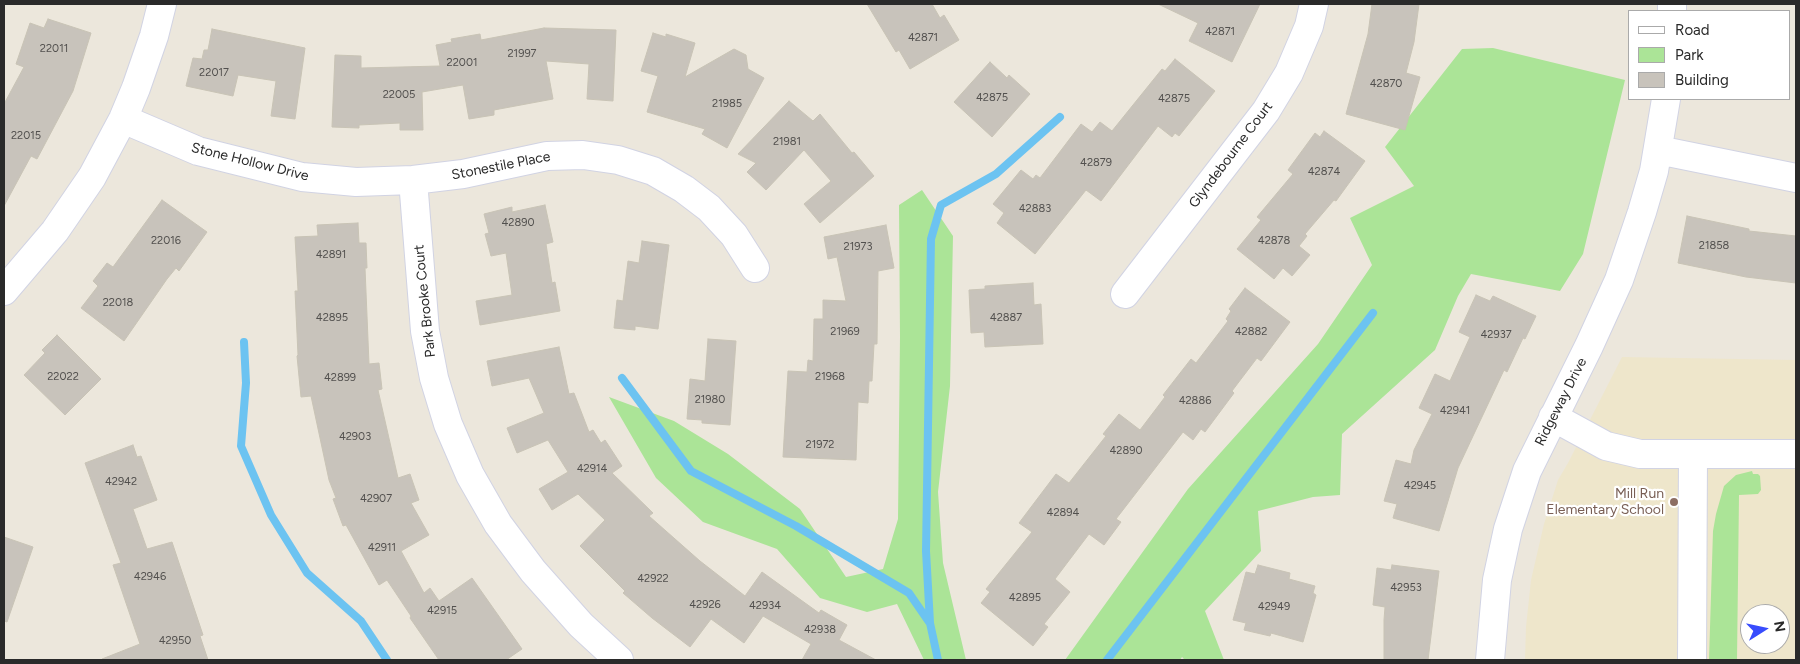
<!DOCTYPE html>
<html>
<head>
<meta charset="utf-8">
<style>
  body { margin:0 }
  #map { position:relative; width:1800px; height:664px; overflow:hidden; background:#ece7dc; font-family:Figtree,sans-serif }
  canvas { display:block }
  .frame { position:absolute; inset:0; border:5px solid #2a2a2a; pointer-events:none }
  .legend { position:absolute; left:1628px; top:10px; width:162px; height:90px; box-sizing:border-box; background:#fff; border:1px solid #aaa; margin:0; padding:6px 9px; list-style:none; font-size:15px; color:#2a2a2a }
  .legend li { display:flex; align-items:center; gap:10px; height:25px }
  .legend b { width:25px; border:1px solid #aaa }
  .north { position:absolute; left:1740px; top:604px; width:50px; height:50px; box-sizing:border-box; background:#fff; border:1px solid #aaa; border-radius:50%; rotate:80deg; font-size:14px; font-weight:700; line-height:20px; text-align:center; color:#2a2a2a }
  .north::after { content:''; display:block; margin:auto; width:18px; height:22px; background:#384cfd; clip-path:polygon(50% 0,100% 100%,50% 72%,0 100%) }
</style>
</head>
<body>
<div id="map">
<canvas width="1800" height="664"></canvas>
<div class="frame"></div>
<ul class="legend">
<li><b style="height:6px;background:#fff"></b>Road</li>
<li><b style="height:14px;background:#abe497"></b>Park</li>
<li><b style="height:14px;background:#c8c3bb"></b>Building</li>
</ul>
<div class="north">N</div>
</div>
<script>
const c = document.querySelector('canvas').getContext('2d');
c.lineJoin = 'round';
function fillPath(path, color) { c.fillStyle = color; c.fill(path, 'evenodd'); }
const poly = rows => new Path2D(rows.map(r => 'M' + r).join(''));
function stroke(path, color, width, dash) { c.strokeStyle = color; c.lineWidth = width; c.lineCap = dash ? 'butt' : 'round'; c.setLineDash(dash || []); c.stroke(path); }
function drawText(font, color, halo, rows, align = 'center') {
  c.font = font + ' Figtree,sans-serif'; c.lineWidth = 4.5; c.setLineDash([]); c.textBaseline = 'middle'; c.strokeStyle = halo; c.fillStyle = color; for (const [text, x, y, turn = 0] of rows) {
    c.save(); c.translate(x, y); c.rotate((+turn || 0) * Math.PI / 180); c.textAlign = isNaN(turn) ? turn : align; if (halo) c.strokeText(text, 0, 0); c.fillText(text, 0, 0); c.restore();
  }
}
const education = poly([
  [1622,357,1796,360,1796,660,1525,660,1526,627,1531,580,1544,524,1558,480,1568,463],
  [1750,614,1780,614,1780,644,1750,644]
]);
const green = poly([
  [1493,48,1625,80,1583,254,1560,291,1471,274,1458,296,1435,350,1342,434,1340,495,1313,497,1258,511,1261,551,1205,611,1224,660,1185,660,1182,657,1180,660,1065,660,1188,489,1318,344,1372,265,1350,218,1414,186,1385,147,1462,49],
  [922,190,953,236,950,386,938,492,943,563,966,660,924,660,897,604,867,612,820,598,777,549,703,522,656,478,609,397,674,421,728,454,800,509,846,577,883,569,898,519,900,337,899,205],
  [1752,471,1753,474,1758,474,1760,476,1761,490,1758,494,1739,495,1737,660,1709,660,1713,531,1716,514,1724,486,1736,475]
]);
const stream = poly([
  [244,342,246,383,241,446,271,515,307,573,361,621,387,660],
  [622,378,691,471,796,526,909,593,929,622],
  [938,660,930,623,926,551,931,239,941,205,996,174,1060,117],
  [1107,660,1373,313]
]);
const building = poly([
  [867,4,932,4,940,18,944,15,959,40,910,69,899,50,896,52,867,4],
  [1158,4,1260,4,1232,62,1189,41,1198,23,1158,4],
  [1372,4,1419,4,1414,42,1406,73,1420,77,1405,130,1346,114,1368,34,1372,4],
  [48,19,91,33,73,91,37,159,31,156,4,206,4,104,24,67,16,64,30,23,44,28,48,19],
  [544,28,616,30,613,101,587,99,589,64,546,61,553,99,494,110,494,115,469,119,463,85,422,92,423,130,400,130,400,123,359,125,359,128,332,127,335,55,361,56,361,68,440,66,436,45,452,42,451,39,480,34,481,40,544,28],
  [212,29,305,48,295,119,271,116,276,81,238,75,233,96,186,86,193,58,202,59,204,50,208,50,212,29],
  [653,33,666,37,666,34,695,43,685,77,734,49,746,55,748,69,764,78,727,148,702,134,705,129,647,112,658,76,641,71,653,33],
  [1175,59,1215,91,1179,136,1175,133,1172,137,1158,126,1101,201,1086,190,1035,254,997,223,1004,213,993,204,1021,170,1033,179,1036,175,1040,178,1081,124,1092,132,1100,122,1112,131,1162,69,1165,71,1175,59],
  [990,62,1007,78,1009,75,1030,94,992,137,954,102,990,62],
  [789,101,813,121,820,114,852,153,854,152,874,176,820,223,804,204,831,181,804,150,766,190,747,172,756,163,738,154,789,101],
  [1324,131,1365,161,1336,201,1334,200,1305,234,1307,236,1299,246,1310,255,1292,276,1283,268,1274,279,1237,249,1261,220,1257,217,1293,174,1288,170,1315,133,1320,137,1324,131],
  [162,200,207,232,179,271,176,268,167,279,124,341,81,308,98,286,93,281,107,263,113,267,162,200],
  [545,205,553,242,546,244,552,283,555,282,560,311,480,325,476,301,512,295,506,253,491,256,485,234,489,233,484,214,512,207,512,212,545,205],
  [1687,216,1749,229,1749,231,1796,236,1796,283,1746,277,1678,263,1687,216],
  [358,223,359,243,366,243,367,268,365,268,369,364,379,363,382,389,378,390,398,478,410,474,419,500,411,503,429,535,401,551,424,593,430,588,439,601,472,578,522,649,506,660,439,660,410,618,411,616,387,580,379,585,346,525,343,526,333,499,336,498,329,480,311,396,301,397,297,356,298,355,295,291,298,291,295,237,318,236,317,225,358,223],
  [886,225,894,268,878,271,877,344,874,344,872,381,869,381,868,403,858,402,856,460,783,457,788,371,807,372,808,360,813,361,814,319,823,319,823,300,846,301,837,257,828,259,824,237,886,225],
  [642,241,669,245,658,329,635,326,635,330,614,328,617,300,623,301,628,261,639,263,642,241],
  [1033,283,1034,305,1041,304,1043,344,985,347,984,332,971,333,969,290,985,289,985,286,1033,283],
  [1245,288,1290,322,1261,361,1257,358,1232,391,1234,393,1205,432,1201,429,1193,440,1183,432,1116,519,1121,522,1104,545,1089,534,1055,579,1070,592,1044,624,1048,627,1033,646,981,603,990,592,986,589,1032,532,1019,523,1056,474,1069,483,1106,436,1103,434,1119,414,1140,430,1165,397,1163,395,1191,359,1196,363,1228,321,1226,319,1231,311,1229,309,1245,288],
  [1476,295,1490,301,1493,296,1536,316,1525,339,1523,338,1507,372,1504,370,1458,468,1439,531,1393,518,1397,504,1384,501,1396,460,1411,464,1414,450,1432,414,1419,408,1435,374,1450,381,1470,337,1459,332,1476,295],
  [57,335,101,379,65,415,24,375,45,353,42,350,57,335],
  [708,339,736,341,730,425,702,423,702,420,687,419,690,379,705,381,708,339],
  [559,347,569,394,574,393,589,432,593,430,601,443,605,440,622,466,612,473,653,513,649,516,700,561,745,596,762,572,819,613,821,610,847,625,839,640,876,660,802,660,811,644,763,616,744,643,711,619,690,647,652,618,623,593,625,591,580,546,605,520,578,494,552,510,539,489,568,472,548,440,517,453,507,428,544,413,529,378,492,386,487,361,559,347],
  [133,445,137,457,141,456,157,500,133,509,147,549,172,542,203,635,200,636,208,660,102,660,102,659,140,644,113,565,121,563,85,463,133,445],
  [4,537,33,547,7,622,4,621,4,537],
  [1258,565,1290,573,1289,579,1315,586,1313,593,1316,595,1303,642,1271,633,1270,636,1244,630,1246,623,1233,620,1246,572,1255,574,1258,565],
  [1392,565,1439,571,1428,660,1384,660,1384,620,1385,607,1373,605,1377,568,1391,570,1392,565]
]);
const minor = poly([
  [1672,11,1672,4],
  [123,119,198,151,302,177,356,182,413,180,463,174,547,156,583,155,618,160,653,171,684,189,709,208,734,235,755,268],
  [1658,150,1796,178],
  [413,180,425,331,434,378,448,424,470,475,498,524,533,571,581,625,619,660],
  [4,291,55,231,92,177,123,119,136,88,154,36,162,4],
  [1125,294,1266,111,1289,73,1309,26,1314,4],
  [1553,417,1606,446,1640,454,1796,454],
  [1490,660,1497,580,1508,529,1527,471,1589,346,1619,280,1642,212,1654,171,1666,99],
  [1692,660,1693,455]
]);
const markers = [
  [1674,502,5,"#8d6e63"]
];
const numberNames = [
  ["42871",1220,32],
  ["42871",923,38],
  ["22011",54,49],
  ["21997",522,54],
  ["22001",462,63],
  ["22017",214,73],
  ["42870",1386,84],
  ["22005",399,95],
  ["42875",992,98],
  ["42875",1174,99],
  ["21985",727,104],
  ["22015",26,136],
  ["21981",787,142],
  ["42879",1096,163],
  ["42874",1324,172],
  ["42883",1035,209],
  ["42890",518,223],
  ["22016",166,241],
  ["42878",1274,241],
  ["21858",1714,246],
  ["21973",858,247],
  ["42891",331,255],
  ["22018",118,303],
  ["42895",332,318],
  ["42887",1006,318],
  ["21969",845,332],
  ["42882",1251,332],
  ["42937",1496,335],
  ["22022",63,377],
  ["21968",830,377],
  ["42899",340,378],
  ["21980",710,400],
  ["42886",1195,401],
  ["42941",1455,411],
  ["42903",355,437],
  ["21972",820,445],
  ["42890",1126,451],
  ["42914",592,469],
  ["42942",121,482],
  ["42945",1420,486],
  ["42907",376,499],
  ["42894",1063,513],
  ["42911",382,548],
  ["42946",150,577],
  ["42922",653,579],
  ["42953",1406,588],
  ["42895",1025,598],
  ["42926",705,605],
  ["42934",765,606],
  ["42949",1274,607],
  ["42915",442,611],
  ["42938",820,630],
  ["42950",175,641]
];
const streetNames = [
  ["Glyndebourne Court",1231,155,-53],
  ["Stone Hollow Drive",250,162,14],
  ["Stonestile Place",501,166,-11],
  ["Park Brooke Court",425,301,-96],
  ["Ridgeway Drive",1561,402,-63]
];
const educationNames = [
  ["Mill Run",1664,494],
  ["Elementary School",1664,510]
];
fillPath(education, '#eee6cb');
fillPath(green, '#abe497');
stroke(stream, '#6cc3f1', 8);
fillPath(building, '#c8c3bb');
stroke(building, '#c8c3b5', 1);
stroke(minor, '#d1d3e3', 30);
stroke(minor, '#fff', 28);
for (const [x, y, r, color] of markers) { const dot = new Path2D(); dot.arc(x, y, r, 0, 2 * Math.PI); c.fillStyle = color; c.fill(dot); stroke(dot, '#fff', 2); }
drawText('11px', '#52504e', null, numberNames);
drawText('14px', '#2a2a2a', '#fff', streetNames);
drawText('14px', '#785e54', '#fff', educationNames, 'right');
</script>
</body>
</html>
